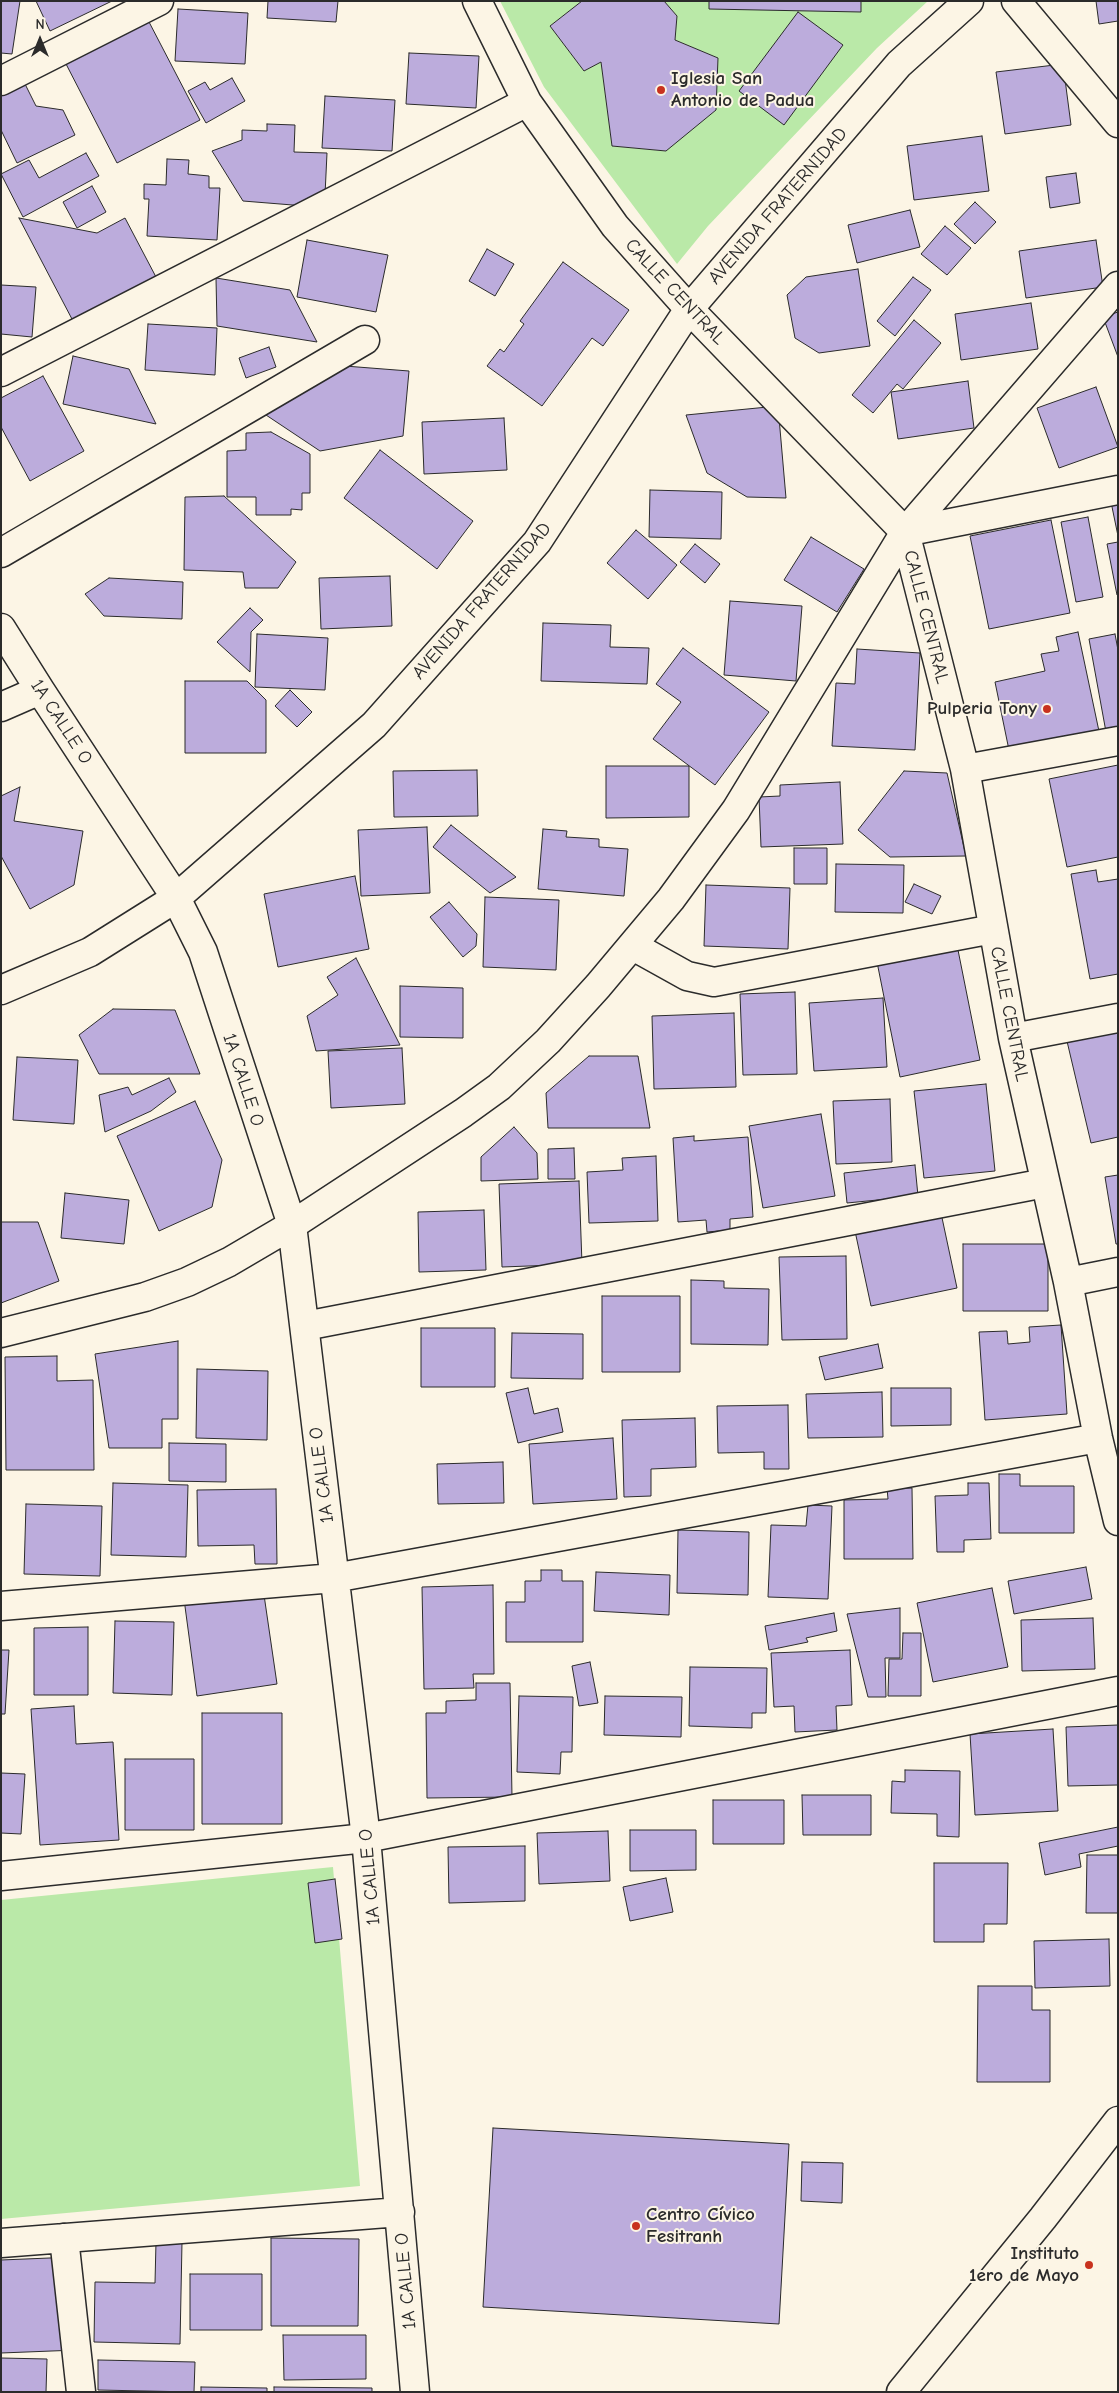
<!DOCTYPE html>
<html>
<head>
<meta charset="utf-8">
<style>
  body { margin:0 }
  #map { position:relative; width:1119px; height:2393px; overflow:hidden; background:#fcf5e5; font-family:"Comic Neue",sans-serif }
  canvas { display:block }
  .frame { position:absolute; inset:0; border:2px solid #2b2b2b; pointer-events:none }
  .north { position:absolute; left:15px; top:15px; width:50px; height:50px; -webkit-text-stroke:4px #fcf5e5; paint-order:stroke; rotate:0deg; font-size:14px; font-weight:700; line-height:20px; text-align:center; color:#2b2b2b }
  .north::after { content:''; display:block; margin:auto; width:18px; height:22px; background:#2b2b2b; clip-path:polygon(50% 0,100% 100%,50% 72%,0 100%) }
</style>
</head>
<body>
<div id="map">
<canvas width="1119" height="2393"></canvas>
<div class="frame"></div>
<div class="north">N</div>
</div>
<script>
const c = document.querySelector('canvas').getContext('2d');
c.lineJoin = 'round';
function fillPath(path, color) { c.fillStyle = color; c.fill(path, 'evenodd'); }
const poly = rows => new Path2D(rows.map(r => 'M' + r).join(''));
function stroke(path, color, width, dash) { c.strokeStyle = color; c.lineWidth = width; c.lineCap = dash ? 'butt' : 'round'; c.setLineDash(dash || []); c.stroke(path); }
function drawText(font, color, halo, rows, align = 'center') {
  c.font = font + ' "Comic Neue",sans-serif'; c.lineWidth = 4; c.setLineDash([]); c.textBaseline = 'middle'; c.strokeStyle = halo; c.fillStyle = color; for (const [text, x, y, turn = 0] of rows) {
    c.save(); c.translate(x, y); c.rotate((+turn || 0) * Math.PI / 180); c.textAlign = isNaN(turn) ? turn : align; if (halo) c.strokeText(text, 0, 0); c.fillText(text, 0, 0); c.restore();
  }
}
const green = poly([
  [500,1,582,1,550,26,584,71,601,62,612,146,665,151,716,110,718,58,675,40,677,16,664,1,928,1,877,48,708,226,677,264,544,87],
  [333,1867,360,2186,1,2219,1,1900]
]);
const building = poly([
  [1,1,20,1,12,54,1,53,1,1],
  [36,1,112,1,50,31,36,1],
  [268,1,338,1,336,22,267,18,268,1],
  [664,1,677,16,675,40,718,58,716,110,666,151,612,146,601,62,584,71,550,26,582,1,664,1],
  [709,1,861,1,861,12,709,9,709,1],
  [1096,1,1118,1,1118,21,1099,24,1096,1],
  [178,9,248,13,245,64,175,61,178,9],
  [798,12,843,45,784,125,739,91,798,12],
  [148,20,200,120,117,163,65,62,148,20],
  [409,53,479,56,476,108,406,104,409,53],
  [1063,64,1071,125,1005,134,996,72,1063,64],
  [232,78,245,101,206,123,188,91,205,82,210,90,232,78],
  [24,82,36,106,63,110,75,135,17,163,1,130,1,94,24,82],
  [325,96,395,100,392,151,322,148,325,96],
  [267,124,295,125,294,152,327,153,325,195,305,206,243,201,212,151,242,140,242,130,267,131,267,124],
  [982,136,989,191,914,200,907,146,982,136],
  [86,153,99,176,23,217,1,174,29,160,39,178,86,153],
  [167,159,189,160,188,174,209,176,209,188,220,188,217,240,147,236,149,199,144,199,144,184,166,185,167,159],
  [1076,173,1080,203,1050,208,1046,177,1076,173],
  [92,186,106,212,77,228,63,202,92,186],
  [975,202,996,222,975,244,954,224,975,202],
  [910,210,920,247,857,263,848,225,910,210],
  [19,218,97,233,125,218,156,277,73,321,19,218],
  [945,226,971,248,947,275,921,254,945,226],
  [307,240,388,255,376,312,297,297,307,240],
  [1096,240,1103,287,1026,298,1019,251,1096,240],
  [487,249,514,264,495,296,469,281,487,249],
  [563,262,629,310,603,346,592,338,542,406,487,366,500,349,504,352,524,324,520,321,563,262],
  [858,269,870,346,819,353,795,338,787,295,806,277,858,269],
  [913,277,931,290,895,336,877,321,913,277],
  [216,278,290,290,317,342,217,326,216,278],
  [1,285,36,287,32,337,1,334,1,285],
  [1031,303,1038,349,961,360,955,314,1031,303],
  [1118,312,1118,357,1103,317,1118,312],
  [914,320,941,343,903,389,897,384,873,413,852,395,914,320],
  [148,324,217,328,215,375,145,370,148,324],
  [269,347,276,367,246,378,239,358,269,347],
  [73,356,129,369,156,424,63,404,73,356],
  [332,365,409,371,403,436,320,451,260,411,332,365],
  [43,376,84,451,30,481,1,427,1,398,43,376],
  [968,381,974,428,898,439,891,392,968,381],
  [1096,387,1118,447,1059,468,1037,408,1096,387],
  [778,406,786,498,747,497,707,473,686,415,778,406],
  [504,418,507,470,424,474,422,422,504,418],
  [271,432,310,454,310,493,302,493,302,510,291,509,291,515,256,515,256,497,227,497,227,451,246,450,246,433,271,432],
  [380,450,473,521,437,569,344,498,380,450],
  [650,490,722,492,721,539,649,537,650,490],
  [224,496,296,562,278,588,245,588,243,572,184,570,185,497,224,496],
  [1118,501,1118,536,1111,502,1118,501],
  [1088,517,1103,597,1076,602,1061,522,1088,517],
  [1051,520,1070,613,989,629,970,536,1051,520],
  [636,530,677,565,648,599,607,563,636,530],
  [811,537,864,569,837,612,784,580,811,537],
  [1118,542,1118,595,1117,595,1107,544,1118,542],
  [695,544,720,564,705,583,680,562,695,544],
  [390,576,392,626,321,629,319,578,390,576],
  [109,578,183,582,182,619,104,616,85,594,109,578],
  [730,601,802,606,796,681,724,675,730,601],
  [250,608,263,620,251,632,250,672,217,642,250,608],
  [543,623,611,625,610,647,649,648,647,684,541,681,543,623],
  [1078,632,1100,736,1010,755,995,682,1045,671,1041,654,1059,651,1056,637,1078,632],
  [257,634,328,638,325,690,255,687,257,634],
  [1115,634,1118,650,1118,729,1106,732,1089,639,1115,634],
  [683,648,769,712,715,785,653,739,681,702,656,684,683,648],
  [857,649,920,653,915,750,832,746,836,683,855,684,857,649],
  [185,681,247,681,266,700,266,753,185,753,185,681],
  [290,690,312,712,297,727,275,706,290,690],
  [1118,765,1118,857,1067,867,1049,779,1118,765],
  [606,766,689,766,689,817,606,818,606,766],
  [477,770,478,816,394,817,393,771,477,770],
  [904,771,947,773,966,856,890,857,858,830,904,771],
  [840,782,843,844,761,847,759,797,780,796,780,785,840,782],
  [20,787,14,821,83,831,74,885,30,909,1,856,1,796,20,787],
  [451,825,516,877,490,893,433,847,451,825],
  [427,827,430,893,361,896,358,830,427,827],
  [543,829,567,831,566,837,599,839,599,847,628,849,624,896,538,889,543,829],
  [794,848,827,848,827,884,794,884,794,848],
  [836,864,904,865,903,913,835,912,836,864],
  [1096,870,1098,882,1118,879,1118,974,1090,979,1071,874,1096,870],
  [355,876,369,949,278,967,264,894,355,876],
  [914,884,941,896,932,914,905,902,914,884],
  [706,885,790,888,788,949,704,946,706,885],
  [485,897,559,900,556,970,483,967,485,897],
  [449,902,477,934,476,946,463,957,430,917,449,902],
  [957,945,980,1060,900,1077,877,962,957,945],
  [356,958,400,1045,316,1051,307,1016,338,995,327,977,356,958],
  [400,986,463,988,463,1038,400,1037,400,986],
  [795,992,797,1074,743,1075,740,994,795,992],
  [883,998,887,1067,814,1071,809,1003,883,998],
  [113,1009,175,1010,200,1074,99,1074,79,1035,113,1009],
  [734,1013,736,1087,654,1089,652,1016,734,1013],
  [1118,1025,1118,1137,1091,1143,1066,1037,1118,1025],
  [402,1048,405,1104,331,1108,328,1051,402,1048],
  [589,1056,638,1056,650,1128,548,1128,546,1093,589,1056],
  [17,1057,78,1060,74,1124,13,1120,17,1057],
  [169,1078,176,1092,151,1111,105,1132,99,1095,128,1087,132,1095,169,1078],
  [986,1084,995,1171,924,1178,914,1091,986,1084],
  [890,1099,892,1162,836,1164,833,1101,890,1099],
  [195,1101,222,1160,212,1207,159,1231,117,1136,195,1101],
  [821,1114,835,1196,763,1208,749,1126,821,1114],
  [514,1127,537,1153,538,1179,481,1181,481,1157,514,1127],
  [694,1136,694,1141,748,1137,753,1217,730,1219,730,1230,707,1232,706,1220,678,1222,673,1138,694,1136],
  [574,1148,575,1179,548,1179,548,1149,574,1148],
  [656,1156,658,1221,589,1223,587,1172,623,1170,622,1158,656,1156],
  [915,1165,918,1196,847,1203,844,1173,915,1165],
  [1118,1175,1118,1244,1116,1244,1105,1177,1118,1175],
  [579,1181,582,1264,502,1267,499,1184,579,1181],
  [65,1193,129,1200,124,1244,61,1238,65,1193],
  [484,1210,486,1270,419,1272,418,1212,484,1210],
  [941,1213,957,1288,871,1306,855,1231,941,1213],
  [1,1222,38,1222,59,1281,1,1303,1,1222],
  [963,1244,1048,1244,1048,1311,963,1311,963,1244],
  [846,1256,847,1339,782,1340,779,1257,846,1256],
  [691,1280,724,1281,724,1288,769,1289,768,1345,691,1344,691,1280],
  [602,1296,680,1296,680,1372,602,1372,602,1296],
  [1061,1325,1067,1414,985,1420,979,1332,1007,1331,1008,1344,1030,1342,1029,1327,1061,1325],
  [421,1328,495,1328,495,1387,421,1387,421,1328],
  [512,1333,583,1334,583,1379,511,1378,512,1333],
  [178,1341,178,1419,162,1419,162,1448,109,1448,95,1354,178,1341],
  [878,1344,883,1368,825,1380,819,1357,878,1344],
  [57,1356,57,1381,93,1380,94,1470,6,1470,5,1357,57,1356],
  [197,1369,268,1371,267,1440,196,1438,197,1369],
  [528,1388,534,1414,558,1408,563,1432,518,1443,506,1393,528,1388],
  [891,1388,951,1388,951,1425,891,1426,891,1388],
  [882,1392,883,1437,808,1438,806,1394,882,1392],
  [788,1405,789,1469,764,1469,764,1452,718,1453,717,1406,788,1405],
  [695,1418,696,1467,651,1469,651,1496,624,1497,622,1420,695,1418],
  [613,1438,617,1499,533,1504,529,1444,613,1438],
  [169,1443,226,1444,226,1482,169,1481,169,1443],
  [503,1462,504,1503,438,1504,437,1464,503,1462],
  [999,1474,1020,1474,1020,1486,1074,1486,1074,1533,999,1533,999,1474],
  [113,1483,188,1485,186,1557,111,1555,113,1483],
  [968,1483,989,1483,991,1539,964,1540,964,1552,937,1552,935,1496,968,1495,968,1483],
  [887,1488,912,1488,913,1559,844,1559,844,1500,888,1499,887,1488],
  [276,1489,277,1564,255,1564,254,1545,198,1546,197,1490,276,1489],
  [26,1504,102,1506,100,1576,24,1574,26,1504],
  [808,1505,832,1506,828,1599,768,1597,771,1525,806,1526,808,1505],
  [678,1530,749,1532,748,1595,677,1593,678,1530],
  [1086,1567,1092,1599,1014,1614,1008,1581,1086,1567],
  [541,1570,562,1570,562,1581,583,1581,583,1642,506,1642,506,1602,525,1602,525,1581,541,1581,541,1570],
  [596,1572,670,1575,669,1615,594,1611,596,1572],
  [493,1585,494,1674,473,1674,474,1688,424,1689,422,1587,493,1585],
  [263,1588,277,1684,197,1696,184,1599,263,1588],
  [992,1588,1008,1667,933,1682,917,1603,992,1588],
  [900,1608,900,1658,885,1658,886,1697,868,1697,847,1614,900,1608],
  [834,1613,837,1631,806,1638,808,1642,769,1650,765,1626,834,1613],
  [1093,1618,1095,1669,1022,1671,1021,1620,1093,1618],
  [115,1621,174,1622,172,1695,113,1693,115,1621],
  [88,1627,88,1695,34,1695,34,1628,88,1627],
  [903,1633,921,1633,921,1696,888,1696,889,1659,902,1659,903,1633],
  [1,1650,9,1650,5,1714,1,1714,1,1650],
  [850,1650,852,1705,836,1706,837,1730,795,1732,794,1706,774,1707,771,1653,850,1650],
  [590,1662,598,1703,579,1706,572,1666,590,1662],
  [690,1667,767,1668,766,1713,752,1713,752,1728,689,1726,690,1667],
  [476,1683,510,1683,512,1797,427,1798,426,1713,446,1713,446,1701,476,1700,476,1683],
  [519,1696,573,1697,572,1752,561,1752,560,1774,517,1772,519,1696],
  [605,1696,682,1697,681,1737,604,1735,605,1696],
  [74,1706,76,1744,113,1742,119,1840,40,1845,31,1709,74,1706],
  [202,1713,282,1713,282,1824,202,1824,202,1713],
  [1118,1725,1118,1785,1068,1786,1066,1727,1118,1725],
  [1053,1729,1058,1811,975,1815,970,1734,1053,1729],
  [125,1759,194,1759,194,1830,125,1830,125,1759],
  [905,1770,960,1771,959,1837,937,1836,937,1814,891,1813,892,1781,905,1782,905,1770],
  [1,1773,25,1774,21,1834,1,1833,1,1773],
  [802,1795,871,1795,871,1835,803,1835,802,1795],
  [713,1800,784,1800,784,1844,713,1844,713,1800],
  [1118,1827,1118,1846,1079,1854,1081,1867,1045,1875,1039,1843,1118,1827],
  [630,1830,696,1830,696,1870,630,1871,630,1830],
  [608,1831,610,1881,539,1884,537,1833,608,1831],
  [525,1846,525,1901,449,1903,448,1847,525,1846],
  [1087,1855,1118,1855,1118,1913,1086,1913,1087,1855],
  [934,1863,1008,1863,1007,1924,984,1924,984,1942,934,1942,934,1863],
  [666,1878,673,1912,630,1921,623,1887,666,1878],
  [335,1879,342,1939,315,1943,308,1883,335,1879],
  [1109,1939,1110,1986,1035,1988,1034,1941,1109,1939],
  [978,1986,1032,1986,1032,2010,1050,2010,1050,2082,977,2082,978,1986],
  [493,2128,789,2144,779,2324,483,2307,493,2128],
  [802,2162,843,2163,842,2203,801,2201,802,2162],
  [271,2238,359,2239,358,2326,271,2326,271,2238],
  [156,2242,182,2242,180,2344,94,2342,95,2282,155,2283,156,2242],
  [74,2257,77,2350,1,2353,1,2260,74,2257],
  [190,2274,262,2274,262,2330,190,2330,190,2274],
  [283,2335,366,2335,366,2379,284,2380,283,2335],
  [1,2358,47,2359,46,2392,1,2392,1,2358],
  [98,2360,195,2362,194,2392,98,2390,98,2360],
  [201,2387,267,2388,267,2392,201,2392,201,2387],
  [274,2387,372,2388,372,2392,274,2392,274,2387]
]);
const minor = poly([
  [477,1,527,102,615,226,689,309,905,532,965,769,1013,1038,1068,1282,1098,1438,1118,1521],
  [1016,1,1118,123],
  [1,81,159,1],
  [1,372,527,102],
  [905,532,1118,490],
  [1,553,365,340],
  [1,628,40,690,176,898,203,952,292,1225,366,1838,415,2392],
  [1,707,40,690],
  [965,769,1118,741],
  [633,946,687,976,714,982,993,929],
  [1,990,90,952,176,898,374,725,537,542,689,309,899,64,969,1],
  [1013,1038,1118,1018],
  [1068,1282,1118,1272],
  [305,1326,1045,1183],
  [1,1333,145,1297,187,1282,229,1262,292,1225,463,1113,499,1087,548,1041,598,986,671,899,736,810,905,532,1118,286],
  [1,1606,334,1578,1098,1438],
  [1,1876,366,1838,1118,1691],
  [64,2238,81,2392],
  [1,2243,400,2212],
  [901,2392,1043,2218,1118,2121]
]);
const markers = [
  [661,90,5,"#c8321e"],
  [1047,709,5,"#c8321e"],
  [636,2226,5,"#c8321e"],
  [1089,2265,5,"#c8321e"]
];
const poiNames = [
  ["Iglesia San",671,79],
  ["Antonio de Padua",671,101],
  ["Pulperia Tony",1037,709,"right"],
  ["Centro Cívico",646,2215],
  ["Fesitranh",646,2237],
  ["Instituto",1079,2254,"right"],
  ["1ero de Mayo",1079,2276,"right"]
];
const streetNames = [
  ["AVENIDA FRATERNIDAD",778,206,-49],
  ["CALLE CENTRAL",675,292,47],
  ["AVENIDA FRATERNIDAD",482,601,-49],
  ["CALLE CENTRAL",926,617,76],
  ["1A CALLE O",61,722,57],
  ["CALLE CENTRAL",1009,1014,79],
  ["1A CALLE O",243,1080,72],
  ["1A CALLE O",322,1475,-97],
  ["1A CALLE O",370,1877,-95],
  ["1A CALLE O",406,2281,-95]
];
fillPath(green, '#bae9a8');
fillPath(building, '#bcacdc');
stroke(building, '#2b2b2b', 1);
stroke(minor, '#2b2b2b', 31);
stroke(minor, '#fcf5e5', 28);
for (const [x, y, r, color] of markers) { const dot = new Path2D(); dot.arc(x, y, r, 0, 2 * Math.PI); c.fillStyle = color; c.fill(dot); stroke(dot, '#fcf5e5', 2); }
drawText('bold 19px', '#2b2b2b', '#fcf5e5', poiNames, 'left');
drawText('19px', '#2b2b2b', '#fcf5e5', streetNames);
</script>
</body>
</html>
